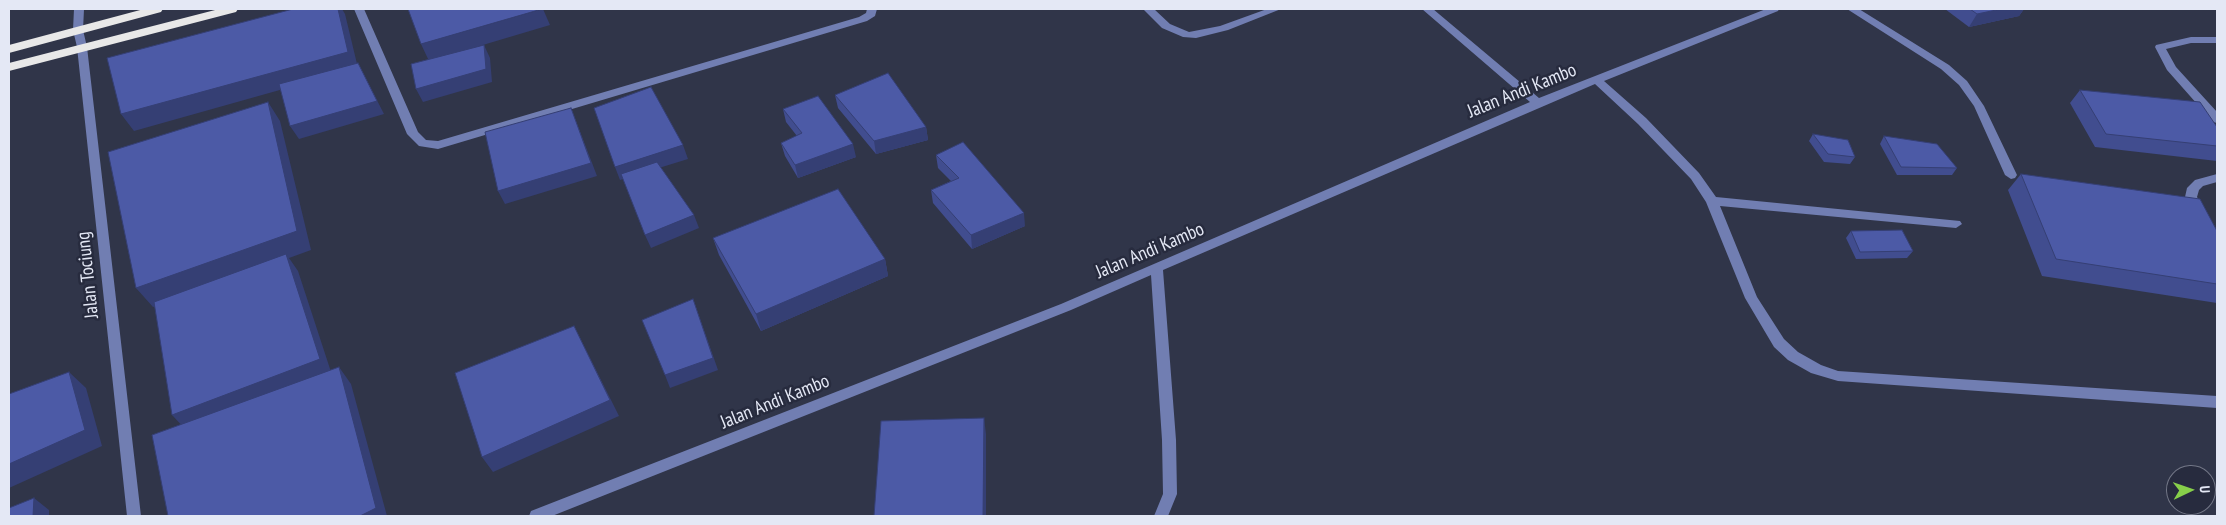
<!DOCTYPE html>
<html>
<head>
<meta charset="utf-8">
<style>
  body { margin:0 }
  #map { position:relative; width:2226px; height:525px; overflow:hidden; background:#303549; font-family:"PT Sans Narrow",sans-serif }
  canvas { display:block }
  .frame { position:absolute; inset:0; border:10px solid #e4e8f5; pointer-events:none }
  .north { position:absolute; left:2166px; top:465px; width:50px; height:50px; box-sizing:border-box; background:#272b3e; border:1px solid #737787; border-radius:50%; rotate:87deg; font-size:14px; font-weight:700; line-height:20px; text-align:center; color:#e4e8f5 }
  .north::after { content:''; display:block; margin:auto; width:18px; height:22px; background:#87cf4a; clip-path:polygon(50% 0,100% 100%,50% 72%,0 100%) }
</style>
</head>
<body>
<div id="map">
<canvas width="2226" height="525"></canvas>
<div class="frame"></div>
<div class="north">U</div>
</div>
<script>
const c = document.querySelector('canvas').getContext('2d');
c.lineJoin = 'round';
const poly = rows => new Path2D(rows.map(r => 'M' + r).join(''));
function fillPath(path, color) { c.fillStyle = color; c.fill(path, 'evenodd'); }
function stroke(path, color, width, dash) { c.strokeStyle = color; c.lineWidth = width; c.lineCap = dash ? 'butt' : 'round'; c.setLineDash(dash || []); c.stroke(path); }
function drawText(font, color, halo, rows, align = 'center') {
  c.font = font + ' "PT Sans Narrow",sans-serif'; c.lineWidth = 5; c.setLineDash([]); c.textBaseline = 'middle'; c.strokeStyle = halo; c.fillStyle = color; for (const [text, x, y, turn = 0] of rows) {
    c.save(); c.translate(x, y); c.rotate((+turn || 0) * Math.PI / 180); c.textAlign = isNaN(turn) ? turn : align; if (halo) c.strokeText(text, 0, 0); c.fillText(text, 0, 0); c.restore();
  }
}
const minor = poly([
  [74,9,84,9,83,30,87,47,141,516,127,516,77,47,73,30,74,9],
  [354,9,364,9,418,132,426,140,438,141,859,17,866,13,867,9,877,9,875,16,867,21,438,149,419,146,407,134,354,9],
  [1143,9,1154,9,1170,24,1189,32,1220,26,1267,9,1281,9,1228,30,1196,38,1183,37,1162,28,1143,9],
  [1422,9,1433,9,1539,98,1766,9,1779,9,1778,11,1604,81,1646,118,1699,173,1716,197,1960,221,1962,224,1956,228,1720,206,1757,297,1784,339,1798,352,1821,365,1838,371,2217,396,2217,408,1838,381,1811,373,1788,360,1774,347,1745,298,1706,202,1691,179,1638,124,1595,84,1163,270,1176,440,1177,494,1168,516,1154,516,1163,494,1162,440,1151,275,1071,310,552,516,529,516,531,511,1061,304,1530,102,1422,9],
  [1847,9,1859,9,1949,65,1967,81,1984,106,2017,175,2015,178,2011,179,2005,175,1974,106,1959,85,1941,69,1847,9],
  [2191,37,2217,37,2217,43,2191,43,2166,49,2176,67,2217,112,2217,123,2213,122,2167,70,2155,47,2156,45,2191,37],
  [2217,174,2217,182,2203,186,2199,190,2197,197,2217,231,2217,245,2213,244,2185,197,2187,188,2195,180,2217,174]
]);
const highway = poly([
  [144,9,163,9,161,12,9,53,9,45,144,9],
  [219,9,238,9,236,12,9,71,9,63,219,9]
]);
const wall = poly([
  [1945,9,2024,9,2019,16,1969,27],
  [2080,90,2217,127,2217,161,2095,147,2070,103],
  [835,95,926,127,928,140,876,154,838,108],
  [783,109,856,157,798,178,785,156,781,143,797,136,786,122],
  [1813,134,1855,157,1850,164,1824,162,1809,141],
  [1884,136,1957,168,1952,175,1897,175,1880,144],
  [936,155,1025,226,972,249,933,203,931,190,951,181,938,168],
  [2021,174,2217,231,2217,303,2042,276,2008,190],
  [1851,231,1913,251,1907,258,1856,259,1846,238],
  [713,238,885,259,888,276,761,331,719,255]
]);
const shadedWall = poly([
  [338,9,342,9,345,14,358,68,134,131,121,114],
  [543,9,550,25,429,61,421,44],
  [2001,9,2024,9,2019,16,1969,27,1977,14],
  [484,45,490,58,492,82,423,102,416,89],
  [358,63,384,114,299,139,290,126],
  [268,102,280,121,311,250,289,258,298,271,332,375,188,432,172,415,288,258,153,307,136,288],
  [571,108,597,176,505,204,498,191],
  [926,127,928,140,876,154,874,141],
  [853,144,856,157,798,178,795,165],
  [683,145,688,159,620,180,615,167],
  [1024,213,1025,226,972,249,971,235],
  [694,215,699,228,651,248,645,235],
  [885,259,888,276,761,331,756,314],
  [693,299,718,370,670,388,665,375],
  [574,326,619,416,493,472,482,457],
  [339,367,351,384,387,516,360,516],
  [69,372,86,388,102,446,9,488,9,464],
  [984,418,986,434,986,516,983,516],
  [34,498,49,510,49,516,33,516]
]);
const building = poly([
  [293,9,338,9,348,52,121,114,107,58,293,9],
  [408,9,542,9,421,44,408,9],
  [1970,9,2001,9,1977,14,1970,9],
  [484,45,486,69,416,89,411,64,484,45],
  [358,63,377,101,290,126,279,84,358,63],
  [888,73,926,127,874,141,835,95,888,73],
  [651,87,683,145,615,167,594,108,651,87],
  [2080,90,2200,102,2217,127,2217,146,2106,134,2080,90],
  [818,96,853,144,795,165,781,143,802,133,783,109,818,96],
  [268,102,297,231,136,288,108,152,268,102],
  [571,108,591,163,498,191,485,132,571,108],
  [1813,134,1848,140,1855,157,1828,154,1813,134],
  [1884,136,1937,144,1957,168,1901,167,1884,136],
  [963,142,1024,213,971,235,931,190,959,178,936,155,963,142],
  [657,162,694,215,645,235,621,174,657,162],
  [2021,174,2200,199,2217,231,2217,284,2056,259,2021,174],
  [838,189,885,259,756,314,713,238,838,189],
  [1902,230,1913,251,1860,252,1851,231,1902,230],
  [286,254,320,359,172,415,154,302,286,254],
  [693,299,713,358,665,375,642,320,693,299],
  [574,326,610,400,482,457,455,373,574,326],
  [339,367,376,508,360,516,168,516,152,435,339,367],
  [69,372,85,430,9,464,9,394,69,372],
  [984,418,983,516,874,516,881,421,984,418],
  [34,498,33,516,9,516,9,508,34,498]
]);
const streetNames = [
  ["Jalan Andi Kambo",1522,91,-22],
  ["Jalan Andi Kambo",1150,251,-23],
  ["Jalan Tociung",88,275,-96],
  ["Jalan Andi Kambo",775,402,-22]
];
fillPath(minor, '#717eb2');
fillPath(highway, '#e8e8e8');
fillPath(wall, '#414d8f');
fillPath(shadedWall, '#353f74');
fillPath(building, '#4c5aa6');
stroke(building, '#353f74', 1);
drawText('19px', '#e4e8f5', '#272b3e', streetNames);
</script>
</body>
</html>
